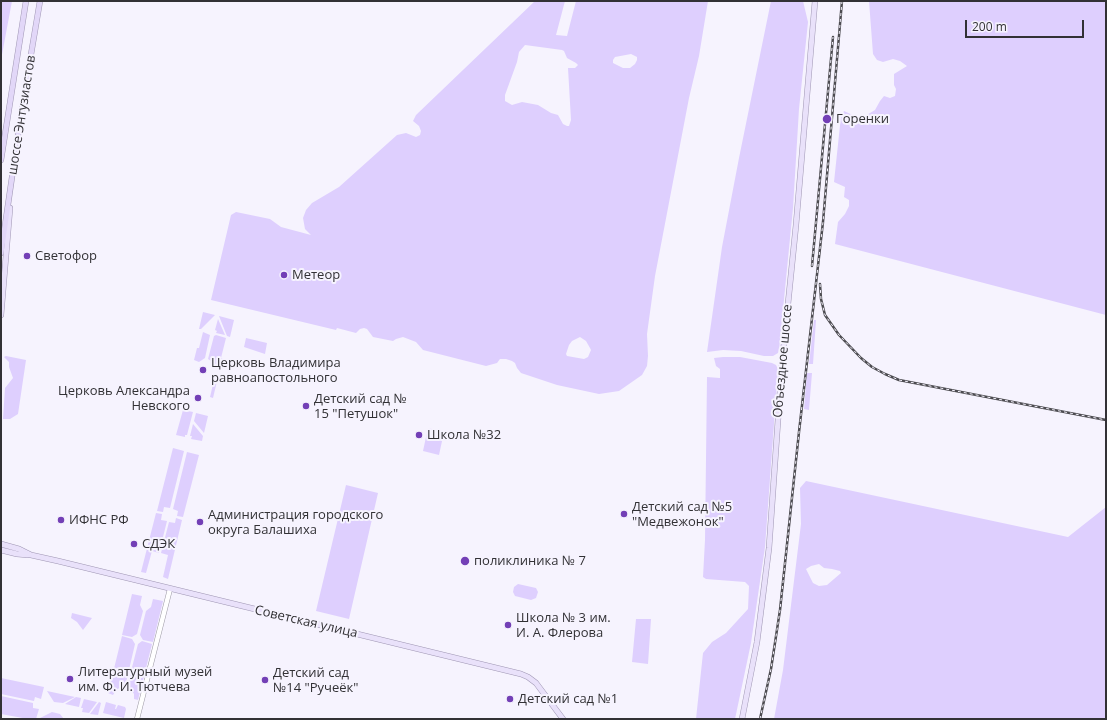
<!DOCTYPE html>
<html>
<head>
<meta charset="utf-8">
<style>
	body { margin:0 }
	#map { position:relative; width:1107px; height:720px; overflow:hidden; background:#f6f3fe; font-family:"Open Sans",sans-serif }
	canvas { display:block }
	.frame { position:absolute; inset:0; border:2px solid #323135; pointer-events:none }
	.scale { position:absolute; left:965px; top:20px; width:119px; height:18px; box-sizing:border-box; border:2px solid #323135; border-top:0; padding-left:5px; font-size:12px; line-height:14px; white-space:nowrap; color:#323135; -webkit-text-stroke:3px #f6f3fe; paint-order:stroke }
</style>
</head>
<body>
<div id="map">
<canvas width="1107" height="720"></canvas>
<div class="frame"></div>
<div class="scale">200 m</div>
</div>
<script>
const ctx = document.querySelector('canvas').getContext('2d');
ctx.lineJoin = 'round';
function fill(path, color) {
  ctx.fillStyle = color;
  ctx.fill(path, 'evenodd');
}
function poly(rows) {
  const path = new Path2D();
  for (const r of rows) {
    path.moveTo(r[0], r[1]);
    for (let i = 2; i < r.length; i += 2) path.lineTo(r[i], r[i + 1]);
  }
  return path;
}
function trace(path, color, width, dash) {
  ctx.strokeStyle = color;
  ctx.lineWidth = width;
  ctx.lineCap = dash ? 'butt' : 'round';
  ctx.setLineDash(dash || []);
  ctx.stroke(path);
}
function drawText(font, color, halo, rows, align = 'center') {
  ctx.font = font + ' "Open Sans",sans-serif';
  ctx.lineWidth = 4;
  ctx.setLineDash([]);
  ctx.textBaseline = 'middle';
  ctx.strokeStyle = halo;
  ctx.fillStyle = color;
  for (const [text, x, y, turn = 0] of rows) {
    ctx.save();
    ctx.translate(x, y);
    ctx.rotate((+turn || 0) * Math.PI / 180);
    ctx.textAlign = isNaN(turn) ? turn : align;
    if (halo) ctx.strokeText(text, 0, 0);
    ctx.fillText(text, 0, 0);
    ctx.restore();
  }
}
fill(poly([
	[1,1,12,1,1,60,2,21,1,23],
	[535,1,565,1,556,35,567,36,576,1,708,1,699,56,689,98,655,276,647,334,648,356,647,366,642,375,619,391,599,394,557,385,521,373,517,368,515,363,512,361,506,359,500,359,497,363,486,366,423,350,416,342,403,337,396,339,393,341,373,337,367,329,364,328,360,329,356,333,337,328,336,330,211,300,231,215,236,212,270,219,281,227,311,235,305,229,303,218,306,210,312,203,339,187,397,135,406,133,416,137,420,135,421,131,419,126,413,121,416,115],
	[525,45,562,50,564,51,567,58,576,63,578,65,575,68,568,68,571,120,569,126,567,126,563,124,558,115,551,113,538,105,522,102,512,105,505,101,505,95,517,62,519,52],
	[631,54,637,57,637,60,635,64,630,68,623,68,613,63,613,60,615,57],
	[580,337,586,341,590,348,591,350,588,357,584,359,567,356,566,354,569,345,572,341],
	[771,1,803,1,808,22,799,109,793,208,779,350,778,353,773,356,764,356,741,351,723,350,707,352,722,247,739,158],
	[869,1,1106,1,1106,315,835,244,838,222,845,214,849,206,849,200,844,197,845,187,834,182,841,116,844,111,855,116,865,116,875,110,880,101,884,96,890,98,895,96,896,89,894,85,894,74,907,66,900,61,893,59,883,62,877,60,873,54],
	[203,312,215,315,201,329,199,329],
	[219,316,234,320,230,337,227,336],
	[218,319,225,335,216,333,217,331,215,330],
	[814,320,816,320,813,364,809,364],
	[203,332,210,335,205,358,199,362,194,360,197,348,199,348],
	[216,335,226,338,221,358,223,359,221,367,212,365,211,361,208,359,214,336],
	[246,338,267,343,265,354,244,347],
	[6,356,26,360,18,414,10,419,3,419,5,388,13,378,9,367,9,362,4,357],
	[723,357,740,357,772,363,776,365,778,369,765,547,751,643,735,719,696,719,703,653,712,642,726,633,748,609,749,586,745,582,706,579,703,577,705,540,707,377,720,378,720,369,716,366,714,358],
	[807,373,812,373,809,410,804,409],
	[215,376,218,377,213,398,210,397],
	[183,410,193,412,187,435,185,435,185,437,176,435],
	[196,413,208,416,204,433,194,421],
	[193,424,203,436,202,441,191,439,192,436,190,436],
	[428,428,444,432,439,455,423,451],
	[173,448,184,451,170,508,164,507,163,512,157,511],
	[187,452,199,455,183,517,177,516,178,511,173,509],
	[806,481,1068,537,1106,507,1106,719,774,719,783,670,801,524,800,488],
	[819,564,824,568,832,569,840,571,841,573,827,585,819,586,813,583,806,569,811,566],
	[346,485,378,493,349,619,316,611],
	[156,513,162,514,161,520,167,521,159,553,152,551,146,573,141,572],
	[176,518,182,520,168,579,163,577,168,555,161,553,169,522,175,523],
	[518,584,536,588,538,592,536,598,531,600,515,596,513,592,514,587],
	[132,594,142,596,140,605,143,611,137,634,132,637,122,635],
	[153,599,163,601,153,642,143,640,140,635,146,611,151,607],
	[72,613,92,618,83,630,77,622,71,618],
	[636,619,651,619,648,664,632,662],
	[122,636,132,639,135,644,125,687,121,687,116,690,113,695,108,693],
	[142,641,152,644,138,700,134,699,134,694,131,689,127,687,138,644],
	[1,678,44,687,41,699,35,697,34,701,1,694],
	[47,691,75,697,63,703,54,702],
	[1,696,33,703,33,708,39,709,36,719,28,719,1,714],
	[76,697,81,698,79,707,65,704],
	[84,699,97,702,89,713,82,712,83,708,81,708],
	[99,702,101,703,98,715,90,714],
	[106,702,116,705,115,709,116,709,118,705,125,707,126,709,124,718,103,713],
	[52,712,60,714,64,719,40,718]
]), '#decffe');
const secondary = poly([
	[137,719,170,589]
]);
const primary = poly([
	[1,315,10,208],
	[1,544,19,549,31,555,58,561,521,674,528,677,536,683,563,719],
	[1,550,17,554,28,555],
	[742,719,757,642,769,548,782,363,796,225,815,1]
]);
const trunk = poly([
	[1,160,26,1],
	[1,253,22,108,40,1]
]);
trace(secondary, '#9e9ba6', 5.5);
trace(primary, '#9f96b3', 6);
trace(trunk, '#9f96b3', 6);
trace(secondary, '#fff', 4.5);
trace(primary, '#e9e1fa', 5);
trace(trunk, '#e2d7f8', 5);
const rail = poly([
	[812,266,833,37],
	[820,284,821,299,825,315,839,335,861,358,872,367,885,374,899,380,1106,420],
	[760,719,771,669,780,610,799,432,823,222,842,1]
]);
trace(rail, '#4c4b50', 2.5);
trace(rail, '#f6f3fe', 1, [3]);
for (const [x, y, r, color] of [
	[827,119,5,"#733fb6"],
	[27,256,4,"#733fb6"],
	[284,275,4,"#733fb6"],
	[203,370,4,"#733fb6"],
	[198,398,4,"#733fb6"],
	[306,406,4,"#733fb6"],
	[419,435,4,"#733fb6"],
	[624,514,4,"#733fb6"],
	[61,520,4,"#733fb6"],
	[200,522,4,"#733fb6"],
	[134,544,4,"#733fb6"],
	[465,561,5,"#733fb6"],
	[508,625,4,"#733fb6"],
	[70,679,4,"#733fb6"],
	[265,680,4,"#733fb6"],
	[510,699,4,"#733fb6"]
]) {
  const dot = new Path2D();
  dot.arc(x, y, r, 0, 2 * Math.PI);
  ctx.fillStyle = color;
  ctx.fill(dot);
  trace(dot, '#f6f3fe', 1.5);
}
drawText('13px', '#323135', '#f6f3fe', [
	["шоссе Энтузиастов",22,115,-81],
	["Объездное шоссе",783,361,-85],
	["Советская улица",306,622,13]
]);
drawText('13px', '#323135', '#f6f3fe', [
	["Горенки",836,119],
	["Светофор",35,256],
	["Метеор",292,275],
	["Церковь Владимира",211,363],
	["равноапостольного",211,378],
	["Церковь Александра",190,391,"right"],
	["Невского",190,406,"right"],
	["Детский сад №",314,399],
	["15 \"Петушок\"",314,414],
	["Школа №32",427,435],
	["Детский сад №5",632,507],
	["\"Медвежонок\"",632,522],
	["Администрация городского",208,515],
	["округа Балашиха",208,530],
	["ИФНС РФ",69,520],
	["СДЭК",142,544],
	["поликлиника № 7",474,561],
	["Школа № 3 им.",516,618],
	["И. А. Флерова",516,633],
	["Литературный музей",78,672],
	["им. Ф. И. Тютчева",78,687],
	["Детский сад",273,673],
	["№14 \"Ручеёк\"",273,688],
	["Детский сад №1",518,699]
], 'left');
</script>
</body>
</html>
